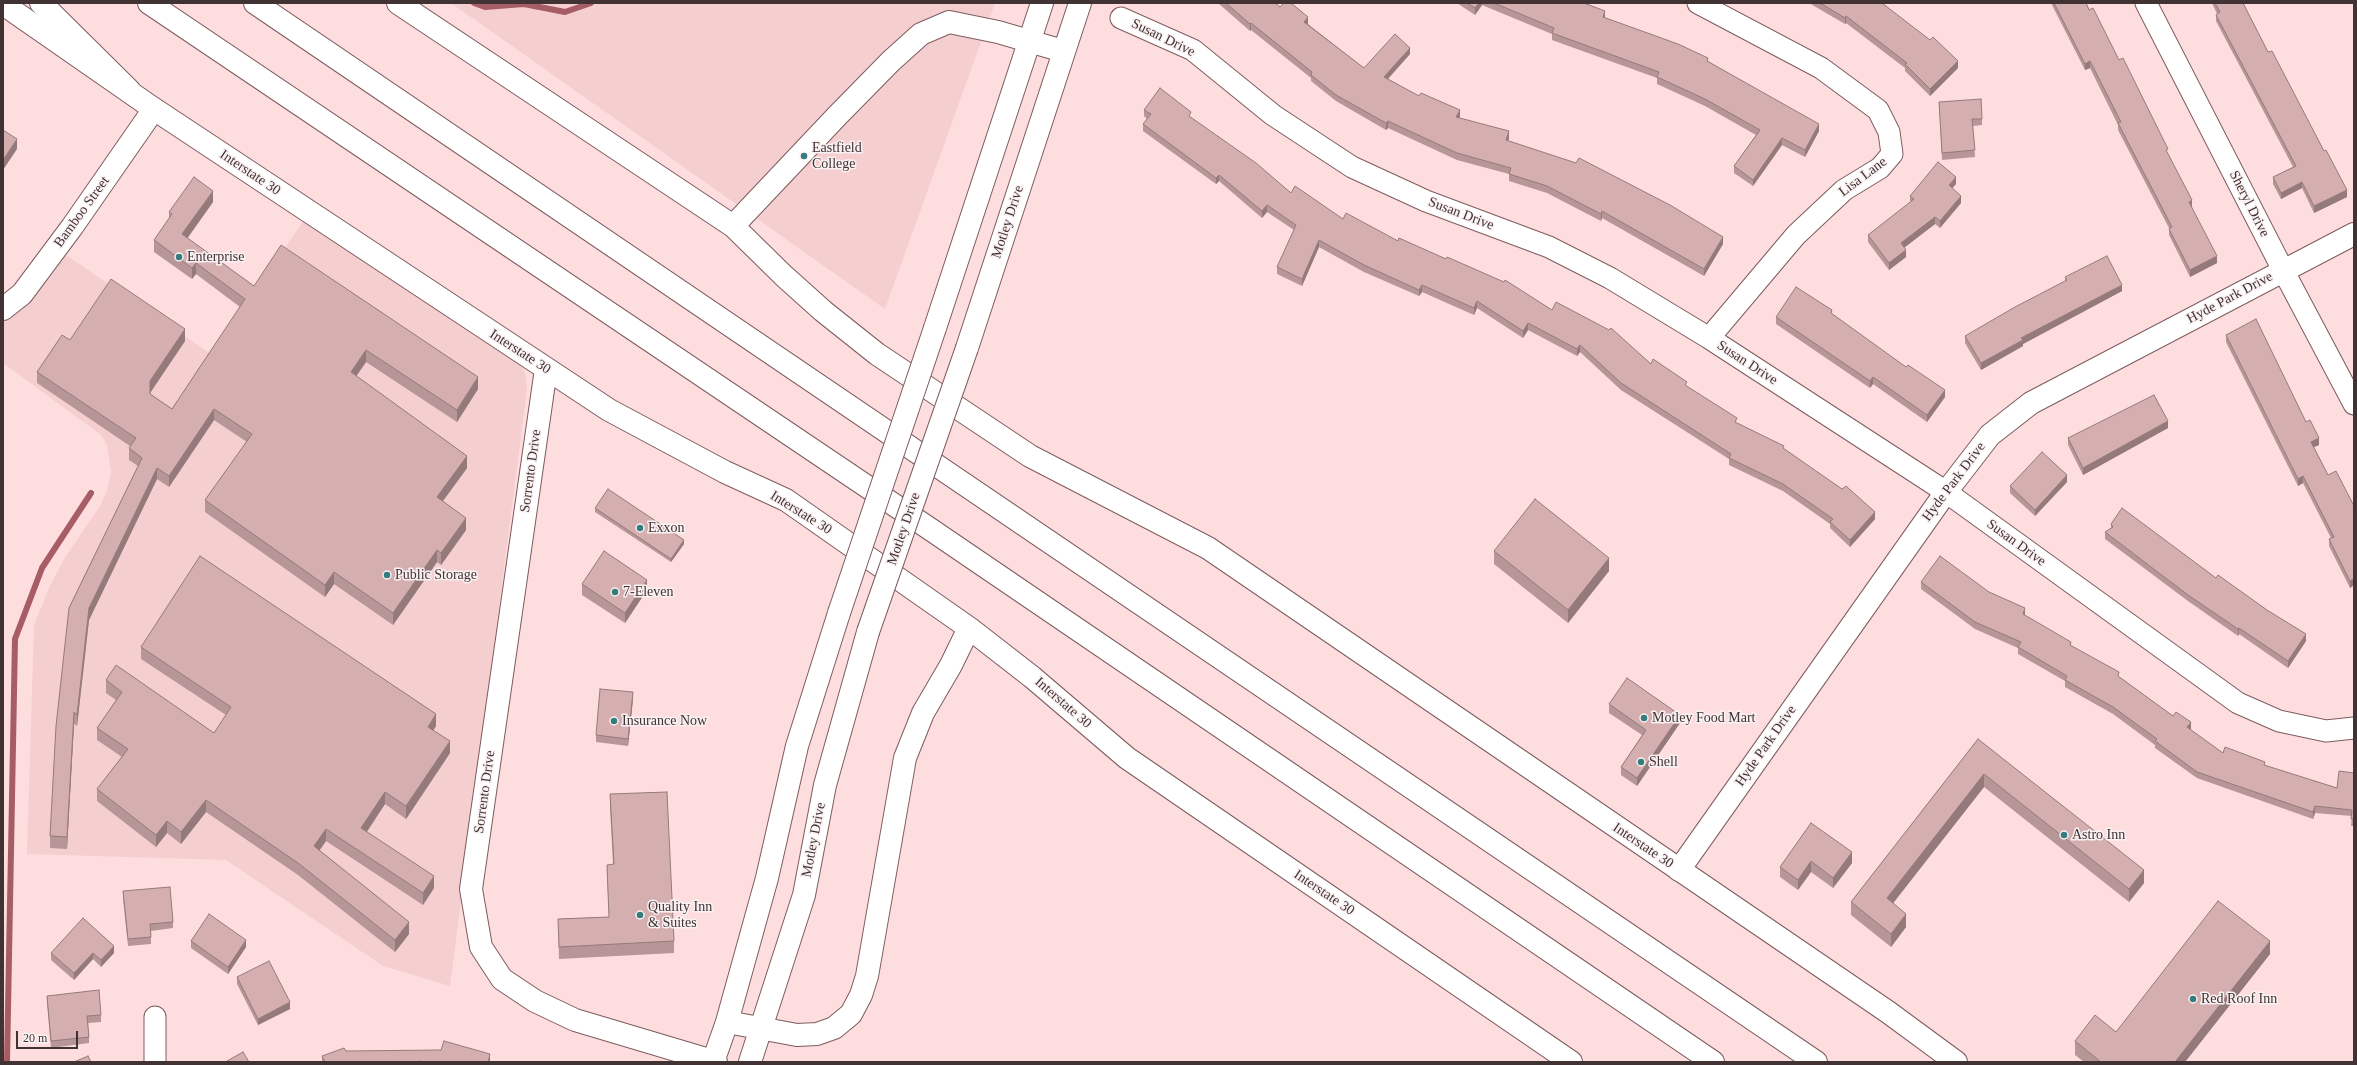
<!DOCTYPE html>
<html>
<head>
<meta charset="utf-8">
<style>
	body { margin:0 }
	#map { position:relative; width:2357px; height:1065px; overflow:hidden; background:#fedddf; font-family:"Times New Roman",serif }
	canvas { display:block }
	.frame { position:absolute; inset:0; border:4px solid #413233; pointer-events:none }
	.scale { position:absolute; left:16px; top:1031px; width:62px; height:18px; box-sizing:border-box; border:2px solid #413233; border-top:0; padding-left:5px; font-size:12px; line-height:14px; white-space:nowrap; color:#413233; -webkit-text-stroke:3px #faf1f2; paint-order:stroke }
</style>
</head>
<body>
<div id="map">
<canvas width="2357" height="1065"></canvas>
<div class="frame"></div>
<div class="scale">20 m</div>
</div>
<script>
const ctx = document.querySelector('canvas').getContext('2d');
ctx.lineJoin = 'round';
function fill(path, color) {
  ctx.fillStyle = color;
  ctx.fill(path, 'evenodd');
}
function poly(rows) {
  const path = new Path2D();
  for (const r of rows) {
    path.moveTo(r[0], r[1]);
    for (let i = 2; i < r.length; i += 2) path.lineTo(r[i], r[i + 1]);
  }
  return path;
}
function trace(path, color, width, dash) {
  ctx.strokeStyle = color;
  ctx.lineWidth = width;
  ctx.lineCap = dash ? 'butt' : 'round';
  ctx.setLineDash(dash || []);
  ctx.stroke(path);
}
function drawText(font, color, halo, rows, align = 'center') {
  ctx.font = font + ' "Times New Roman",serif';
  ctx.lineWidth = 3;
  ctx.setLineDash([]);
  ctx.textBaseline = 'middle';
  ctx.strokeStyle = halo;
  ctx.fillStyle = color;
  for (const [text, x, y, turn = 0] of rows) {
    ctx.save();
    ctx.translate(x, y);
    ctx.rotate((+turn || 0) * Math.PI / 180);
    ctx.textAlign = isNaN(turn) ? turn : align;
    if (halo) ctx.strokeText(text, 0, 0);
    ctx.fillText(text, 0, 0);
    ctx.restore();
  }
}
fill(poly([
	[451,3,995,3,885,309],
	[304,220,520,362,525,373,527,390,450,986,383,966,226,860,27,854,34,625,49,588,64,559,100,506,107,491,111,472,107,445,101,435,3,363,3,322,49,279,66,255,211,354]
]), '#f5ced0');
trace(poly([
	[474,3,485,7,524,4,565,12,591,3],
	[7,1062,15,639,42,568,91,493]
]), '#a75d65', 6);
const minor = poly([
	[1698,3,1821,68,1878,110,1889,132,1892,154,1880,168,1844,190,1796,235,1709,338],
	[2146,3,2283,270,2354,404],
	[1121,18,1193,50,1273,115,1352,167,1426,201,1549,247,1610,278,1709,338,1946,492,2238,703,2279,721,2326,731,2354,728],
	[155,1062,155,1017]
]);
const tertiary = poly([
	[3,309,22,294,72,227,154,109],
	[1679,870,1946,492,1990,435,2031,403,2354,234]
]);
const secondary = poly([
	[398,3,733,226,784,276,823,311,877,354,1030,456,1208,548,1888,1012,1956,1062],
	[3,4,154,109,609,410,725,472,786,500,969,628,1032,677,1127,758,1571,1062],
	[733,226,837,116,891,61,921,34,949,22,998,32,1063,51],
	[935,328,1042,3],
	[967,348,1080,3],
	[546,369,471,889,481,947,502,979,535,1001,575,1020,716,1062],
	[727,1022,797,1035,817,1034,834,1028,851,1014,861,995,867,976,905,758,923,713,951,665,969,628],
	[713,1062,727,1022,767,878,797,746,839,613],
	[750,1062,804,895,825,785,868,632]
]);
const motorway = poly([
	[41,3,129,90],
	[149,3,930,529,1713,1062],
	[255,3,1816,1062]
]);
trace(minor, '#7e5c5e', 23);
trace(tertiary, '#7e5c5e', 24);
trace(secondary, '#7e5c5e', 24);
trace(motorway, '#7e5c5e', 24);
trace(minor, '#fff', 21);
trace(tertiary, '#fff', 22);
trace(secondary, '#fff', 22);
trace(motorway, '#fff', 22);
const secondaryBridge = poly([
	[839,613,935,328],
	[868,632,967,348]
]);
trace(secondaryBridge, '#7e5c5e', 24, []);
trace(secondaryBridge, '#fff', 22);
fill(poly([
	[1218,3,1275,3,1280,7,1308,24,1364,68,1410,54,1388,79,1419,96,1460,117,1459,118,1509,138,1508,141,1723,244,1704,276,1602,218,1601,221,1547,193,1509,181,1509,174,1457,160,1388,128,1386,130,1336,101,1311,81,1311,78,1251,30,1250,31],
	[1457,3,1584,3,1605,18,1708,61,1819,131,1805,157,1782,145,1753,186,1734,173,1734,166,1756,135,1705,106,1657,84,1657,78,1552,40,1552,34,1482,5,1475,15],
	[1809,3,1882,3,1958,68,1930,96,1905,71,1905,68,1846,23,1845,24],
	[2051,3,2086,3,2168,154,2217,263,2190,277,2169,235,2169,228,2118,130,2118,125,2090,68,2085,70],
	[2212,3,2243,3,2268,52,2347,197,2314,213,2302,188,2281,199,2273,184,2273,177,2293,167,2216,21,2216,15,2217,14],
	[1939,102,1982,119,1982,125,1973,126,1975,157,1942,160],
	[1144,110,1191,117,1291,193,1343,219,1398,241,1552,310,1651,364,1687,387,1737,424,1784,449,1875,519,1850,547,1830,528,1830,524,1783,491,1729,465,1729,459,1621,390,1580,352,1577,356,1528,330,1523,338,1477,308,1474,315,1422,292,1419,296,1364,272,1319,247,1302,286,1277,274,1277,267,1294,230,1267,212,1262,218,1219,181,1216,184,1143,131,1143,124,1147,119,1144,116],
	[1956,184,1952,188,1961,203,1940,228,1935,224,1904,248,1906,257,1889,270,1868,242,1868,235,1910,203,1910,196],
	[213,202,187,238,254,286,478,389,457,422,366,362,356,376,467,468,443,501,466,530,441,565,437,562,393,625,334,584,325,597,205,512,205,500,247,442,214,420,169,487,157,479,89,620,77,726,74,724,67,849,50,848,50,836,69,608,138,466,129,460,129,448,130,446,37,383,37,372,70,340,185,341,150,393,150,394,172,409,240,307,196,274,192,279,154,252,154,240,169,218,169,212],
	[2065,277,2122,291,2023,344,2023,346,1981,370,1965,343,1965,336,2065,281],
	[2353,284,2354,284,2354,294,2353,291],
	[1832,314,1945,397,1927,422,1873,384,1870,388,1776,324,1776,317],
	[2226,335,2306,422,2319,445,2314,447,2328,475,2354,506,2354,585,2350,588,2329,546,2329,539,2331,538,2303,483,2298,486,2226,342],
	[2168,428,2083,475,2068,445,2068,438],
	[2067,482,2035,516,2010,493,2010,486],
	[595,508,684,544,671,562,595,512],
	[2111,524,2216,578,2306,641,2288,668,2239,634,2238,636,2188,601,2105,539,2105,532,2111,528],
	[1494,551,1609,571,1568,623,1494,564],
	[1921,582,1989,592,2119,677,2191,729,2190,730,2223,753,2265,766,2337,788,2354,773,2354,826,2351,826,2352,816,2315,813,2313,819,2197,778,2155,748,2155,745,2113,714,2065,687,2065,681,2018,654,2018,648,1975,629,1921,589],
	[582,584,647,590,625,623,582,595],
	[141,647,436,726,433,730,450,753,406,819,385,804,367,832,434,888,423,905,326,841,319,851,409,934,395,952,298,875,206,812,181,844,167,833,156,847,97,801,97,789,122,757,97,740,97,728,116,700,106,693,106,680,214,733,226,715,141,659],
	[633,699,628,746,596,742,596,735],
	[1609,704,1680,723,1637,786,1621,775,1621,767,1642,735,1609,713],
	[1978,739,2144,883,2129,902,1984,787,1893,903,1906,927,1891,947,1851,915,1851,902],
	[610,794,674,941,674,953,559,959,558,919,609,917,607,877,607,865,613,864,610,807],
	[1811,823,1852,863,1833,888,1811,872,1798,890,1780,877,1780,867],
	[123,891,173,922,173,928,151,931,151,944,128,946,123,898],
	[191,941,246,947,228,974,191,948],
	[51,953,114,953,101,967,93,959,74,980,51,960],
	[2270,954,2185,1062,2084,1062,2075,1055,2075,1041,2116,1032],
	[237,977,290,1009,258,1025,237,984],
	[47,996,101,1015,101,1022,88,1023,89,1037,89,1043,51,1048,47,1003],
	[346,1051,490,1061,490,1062,322,1062,322,1056]
]), '#b79697');
fill(poly([
	[1479,3,1482,3,1482,5,1475,15,1475,8],
	[1605,11,1605,17,1603,24,1603,17],
	[1846,16,1846,23,1845,24,1845,18],
	[1308,17,1308,24,1304,29,1304,22],
	[1251,23,1251,30,1250,31,1250,24],
	[1410,48,1410,54,1384,83,1384,77],
	[1958,61,1958,68,1930,96,1930,89],
	[2090,61,2090,68,2085,70,2085,64],
	[1460,110,1460,117,1456,124,1456,117],
	[1388,121,1388,128,1386,130,1386,123],
	[1819,124,1819,131,1805,157,1805,150],
	[1509,131,1509,138,1506,147,1506,140],
	[1782,138,1782,145,1753,186,1753,180],
	[17,139,17,149,3,170,3,160],
	[1219,175,1219,181,1216,184,1216,178],
	[1956,177,1956,184,1949,192,1949,185],
	[2302,182,2302,188,2281,199,2281,193],
	[2347,190,2347,197,2314,213,2314,206],
	[213,191,213,202,182,246,182,234],
	[1961,196,1961,203,1940,228,1940,221],
	[2192,200,2192,207,2189,202],
	[1267,205,1267,212,1262,218,1262,211],
	[1602,211,1602,218,1601,221,1601,214],
	[1935,217,1935,224,1901,250,1901,243],
	[1723,237,1723,244,1704,276,1704,269],
	[1319,240,1319,247,1302,286,1302,279],
	[1906,250,1906,257,1889,270,1889,263],
	[2217,256,2217,263,2190,277,2190,270],
	[196,263,196,274,192,279,192,268],
	[1422,285,1422,292,1419,296,1419,290],
	[2122,285,2122,291,2023,344,2023,346,1981,370,1981,363,2021,338],
	[1477,301,1477,308,1474,315,1474,308],
	[1528,323,1528,330,1523,338,1523,331],
	[185,329,185,341,150,393,150,381],
	[1580,345,1580,352,1577,356,1577,349],
	[366,350,366,362,351,384,351,372],
	[478,377,478,389,457,422,457,410],
	[1873,377,1873,384,1870,388,1870,381],
	[1945,390,1945,397,1927,422,1927,415],
	[214,409,214,420,169,487,169,476],
	[2168,421,2168,428,2083,475,2083,468],
	[2319,438,2319,445,2311,448,2311,442],
	[467,456,467,468,437,509,437,497],
	[157,468,157,479,89,620,77,726,77,715,89,608],
	[2067,475,2067,482,2035,516,2035,510],
	[2303,476,2303,483,2298,486,2298,479],
	[1875,512,1875,519,1850,547,1850,540],
	[466,518,466,530,441,565,441,553],
	[684,540,684,544,671,562,671,559],
	[437,550,437,562,393,625,393,613],
	[1609,558,1609,571,1568,623,1568,610],
	[334,572,334,584,325,597,325,585],
	[2354,579,2354,585,2350,588,2350,581],
	[647,580,647,590,625,623,625,613],
	[2025,608,2025,615,2023,620,2023,614],
	[2239,628,2239,634,2238,636,2238,629],
	[2306,634,2306,641,2288,668,2288,661],
	[633,692,633,699,628,746,628,739],
	[74,712,74,724,67,849,67,837],
	[436,714,436,726,428,739,428,727],
	[1680,715,1680,723,1637,786,1637,778],
	[2191,722,2191,729,2187,734,2187,727],
	[450,741,450,753,406,819,406,806],
	[1984,774,1984,787,1887,911,1887,898],
	[385,792,385,804,361,840,361,828],
	[206,800,206,812,181,844,181,832],
	[2315,806,2315,813,2313,819,2313,812],
	[167,821,167,833,156,847,156,835],
	[326,829,326,841,314,858,314,846],
	[1852,852,1852,863,1833,888,1833,878],
	[1811,861,1811,872,1798,890,1798,880],
	[2144,870,2144,883,2129,902,2129,889],
	[434,876,434,888,423,905,423,893],
	[1906,914,1906,927,1891,947,1891,934],
	[409,922,409,934,395,952,395,940],
	[246,940,246,947,228,974,228,967],
	[2270,941,2270,954,2185,1062,2175,1062],
	[114,946,114,953,101,967,101,960],
	[93,953,93,959,74,980,74,973],
	[290,1002,290,1009,258,1025,258,1019],
	[490,1054,490,1062,488,1062]
]), '#957a7b');
const building = poly([
	[1226,3,1275,3,1280,7,1284,3,1291,3,1308,17,1304,22,1364,68,1395,34,1410,48,1384,77,1419,96,1421,93,1460,110,1456,117,1509,131,1506,140,1576,163,1579,158,1670,205,1723,237,1704,269,1602,211,1601,214,1547,186,1509,174,1511,168,1457,153,1388,121,1386,123,1336,95,1311,75,1312,72,1251,23,1250,24,1226,3],
	[1467,3,1479,3,1475,8,1467,3],
	[1494,3,1584,3,1605,11,1603,17,1678,44,1708,58,1707,61,1819,124,1805,150,1782,138,1753,180,1734,166,1760,130,1705,99,1657,77,1659,72,1552,33,1554,28,1494,3],
	[1820,3,1882,3,1930,40,1933,37,1958,61,1930,89,1905,64,1907,63,1846,16,1845,18,1820,3],
	[2054,3,2086,3,2089,10,2093,8,2119,60,2123,58,2168,149,2166,150,2192,200,2189,202,2217,256,2190,270,2169,229,2172,227,2118,123,2121,122,2090,61,2085,64,2054,3],
	[2215,3,2243,3,2268,52,2272,51,2324,151,2326,150,2347,190,2314,206,2302,182,2281,193,2273,177,2296,166,2216,15,2220,12,2215,3],
	[1160,88,1191,112,1189,116,1256,163,1291,193,1295,186,1343,219,1346,213,1398,241,1399,238,1446,259,1447,257,1504,282,1505,280,1552,310,1556,302,1609,330,1611,328,1651,364,1653,359,1687,382,1685,385,1737,418,1735,422,1784,446,1783,448,1842,489,1846,486,1875,512,1850,540,1830,522,1833,519,1783,484,1729,458,1731,454,1621,383,1580,345,1577,349,1528,323,1523,331,1477,301,1474,308,1422,285,1419,290,1364,265,1319,240,1302,279,1277,267,1296,225,1267,205,1262,211,1219,175,1216,178,1143,124,1151,114,1144,110,1160,88],
	[1981,99,1982,119,1972,119,1975,150,1942,153,1939,102,1981,99],
	[3,130,17,139,3,160,3,130],
	[1938,162,1956,177,1949,185,1961,196,1940,221,1935,217,1901,243,1906,250,1889,263,1868,235,1914,199,1910,196,1938,162],
	[194,177,213,191,182,234,254,286,281,245,478,377,457,410,366,350,351,372,467,456,437,497,466,518,441,553,437,550,393,613,334,572,325,585,205,500,252,434,214,409,169,476,157,468,89,608,77,715,74,712,67,837,50,836,56,726,69,608,142,458,129,448,136,438,37,372,62,335,70,340,111,279,185,329,150,381,150,394,172,409,245,299,196,263,192,268,154,240,172,214,169,212,194,177],
	[2107,256,2122,285,2021,338,2023,340,1981,363,1965,336,2015,307,2067,280,2065,277,2107,256],
	[1796,287,1832,310,1831,313,1906,367,1908,365,1945,390,1927,415,1873,377,1870,381,1776,317,1796,287],
	[2256,319,2306,422,2310,420,2319,438,2311,442,2328,475,2336,471,2354,506,2354,579,2350,581,2329,539,2334,537,2303,476,2298,479,2226,335,2256,319],
	[2154,395,2168,421,2083,468,2068,438,2154,395],
	[2042,452,2067,475,2035,510,2010,486,2042,452],
	[608,489,684,540,671,559,595,508,608,489],
	[1535,499,1609,558,1568,610,1494,551,1535,499],
	[2122,508,2216,578,2218,575,2267,610,2306,634,2288,661,2239,628,2238,629,2188,595,2105,532,2113,527,2111,524,2122,508],
	[604,551,647,580,625,613,582,584,604,551],
	[200,556,436,714,428,727,450,741,406,806,385,792,361,828,434,876,423,893,326,829,314,846,409,922,395,940,298,863,206,800,181,832,167,821,156,835,97,789,128,749,97,728,122,692,106,680,116,665,214,733,231,707,141,647,200,556],
	[1940,556,1989,592,2025,608,2023,614,2071,642,2070,645,2119,672,2118,676,2173,716,2176,712,2191,722,2187,727,2223,753,2225,747,2265,762,2264,765,2337,788,2339,771,2354,773,2354,819,2351,819,2352,810,2315,806,2313,812,2197,772,2155,741,2157,739,2113,707,2065,680,2067,676,2018,647,2021,642,1975,622,1921,582,1940,556],
	[1627,678,1680,715,1637,778,1621,767,1646,730,1609,704,1627,678],
	[600,689,633,692,628,739,596,735,600,689],
	[1978,739,2144,870,2129,889,1984,774,1887,898,1906,914,1891,934,1851,902,1978,739],
	[667,792,674,941,559,947,558,919,609,917,607,865,614,864,610,794,667,792],
	[1811,823,1852,852,1833,878,1811,861,1798,880,1780,867,1811,823],
	[170,887,173,922,150,924,151,937,128,939,123,891,170,887],
	[2218,901,2270,941,2175,1062,2101,1062,2075,1041,2095,1015,2116,1032,2218,901],
	[209,914,246,940,228,967,191,941,209,914],
	[83,918,114,946,101,960,93,953,74,973,51,953,83,918],
	[269,961,290,1002,258,1019,237,977,269,961],
	[99,990,101,1015,87,1016,89,1037,51,1041,47,996,99,990],
	[444,1041,490,1054,488,1062,423,1062,419,1061,419,1062,325,1062,322,1056,344,1048,346,1051,441,1050,444,1041],
	[243,1052,249,1062,228,1062,227,1061,243,1052],
	[88,1056,91,1062,74,1062,88,1056]
]);
fill(building, '#d5aeb0');
trace(building, '#957a7b', 1);
for (const [x, y, r, color] of [
	[804,156,4,"#347d7c"],
	[179,257,4,"#347d7c"],
	[640,528,4,"#347d7c"],
	[387,575,4,"#347d7c"],
	[615,592,4,"#347d7c"],
	[1644,718,4,"#347d7c"],
	[614,721,4,"#347d7c"],
	[1641,762,4,"#347d7c"],
	[2064,835,4,"#347d7c"],
	[640,915,4,"#347d7c"],
	[2193,999,4,"#347d7c"]
]) {
  const dot = new Path2D();
  dot.arc(x, y, r, 0, 2 * Math.PI);
  ctx.fillStyle = color;
  ctx.fill(dot);
  trace(dot, '#faf1f2', 1.5);
}
drawText('14px', '#413233', '#faf1f2', [
	["Susan Drive",1163,38,26],
	["Interstate 30",250,173,34],
	["Lisa Lane",1863,177,-37],
	["Sheryl Drive",2249,204,63],
	["Bamboo Street",82,212,-54],
	["Susan Drive",1461,214,21],
	["Motley Drive",1008,222,-72],
	["Hyde Park Drive",2230,298,-28],
	["Interstate 30",520,352,33],
	["Susan Drive",1747,363,33],
	["Sorrento Drive",531,471,-82],
	["Hyde Park Drive",1954,482,-53],
	["Interstate 30",801,513,32],
	["Motley Drive",904,529,-71],
	["Susan Drive",2016,543,36],
	["Interstate 30",1063,703,41],
	["Hyde Park Drive",1766,746,-55],
	["Sorrento Drive",485,792,-82],
	["Motley Drive",814,840,-79],
	["Interstate 30",1643,846,34],
	["Interstate 30",1324,893,34]
]);
drawText('14px', '#413233', '#faf1f2', [
	["Eastfield",812,148],
	["College",812,164],
	["Enterprise",187,257],
	["Exxon",648,528],
	["Public Storage",395,575],
	["7-Eleven",623,592],
	["Motley Food Mart",1652,718],
	["Insurance Now",622,721],
	["Shell",1649,762],
	["Astro Inn",2072,835],
	["Quality Inn",648,907],
	["& Suites",648,923],
	["Red Roof Inn",2201,999]
], 'left');
</script>
</body>
</html>
